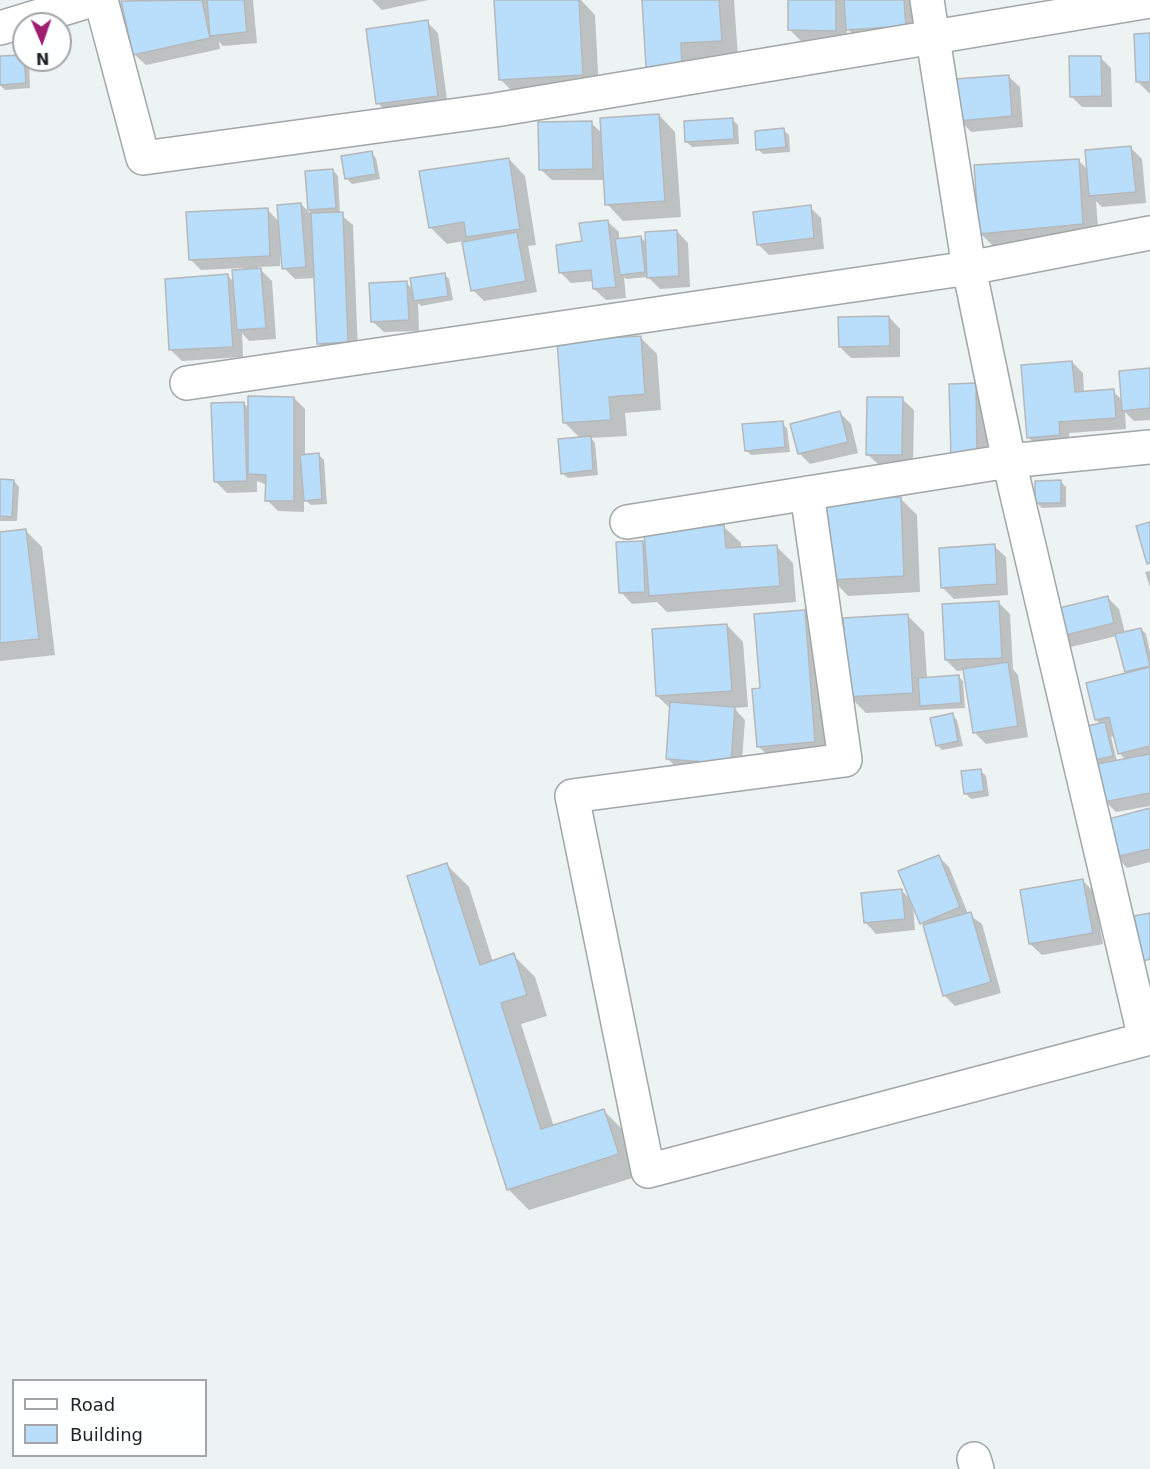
<!DOCTYPE html>
<html>
<head>
<meta charset="utf-8">
<style>
	body { margin:0 }
	#map { position:relative; width:1150px; height:1469px; overflow:hidden; background:#edf2f3; font-family:"DejaVu Sans",sans-serif }
	canvas { display:block }
	.legend { position:absolute; left:12px; top:1379px; width:195px; height:78px; box-sizing:border-box; background:#fcfeff; border:2px solid #a4a5a6; margin:0; padding:8px 10px; list-style:none; font-size:18px; color:#1f2021 }
	.legend li { display:flex; align-items:center; gap:12px; height:30px }
	.legend b { width:30px; border:2px solid #a4a5a6 }
	.north { position:absolute; left:12px; top:12px; width:60px; height:60px; box-sizing:border-box; background:#fcfeff; border:2px solid #a4a5a6; border-radius:50%; rotate:178deg; font-size:16px; font-weight:700; line-height:24px; text-align:center; color:#1f2021 }
	.north::after { content:''; display:block; margin:auto; width:21px; height:27px; background:#9f1e70; clip-path:polygon(50% 0,100% 100%,50% 72%,0 100%) }
</style>
</head>
<body>
<div id="map">
<canvas width="1150" height="1469"></canvas>
<ul class="legend">
<li><b style="height:8px;background:#fff"></b>Road</li>
<li><b style="height:16px;background:#b8defb"></b>Building</li>
</ul>
<div class="north">N</div>
</div>
<script>
const ctx = document.querySelector('canvas').getContext('2d');
ctx.lineJoin = 'round';
function fill(path, color) {
  ctx.fillStyle = color;
  ctx.fill(path, 'evenodd');
}
function poly(rows) {
  const path = new Path2D();
  for (const r of rows) {
    path.moveTo(r[0], r[1]);
    for (let i = 2; i < r.length; i += 2) path.lineTo(r[i], r[i + 1]);
  }
  return path;
}
function trace(path, color, width, dash) {
  ctx.strokeStyle = color;
  ctx.lineWidth = width;
  ctx.lineCap = dash ? 'butt' : 'round';
  ctx.setLineDash(dash || []);
  ctx.stroke(path);
}
fill(poly([
	[132,0,253,0,257,43,223,46,219,42,220,49,146,65,134,54,123,2],
	[372,0,428,0,382,10],
	[530,0,581,0,595,15,599,91,517,96,500,79],
	[643,0,734,0,738,57,697,59,698,81,664,83,647,66],
	[790,0,919,0,922,42,864,46,847,28,846,41,801,41,790,30],
	[427,22,438,33,448,107,389,114,378,103],
	[1150,34,1150,93,1149,93,1138,82],
	[1100,57,1111,68,1112,107,1082,107,1071,96],
	[0,58,29,62,30,88,5,90,0,85],
	[1008,76,1020,87,1023,127,971,132,960,120],
	[659,115,675,132,681,217,623,221,607,204,605,180,552,180,540,169,591,123,602,133],
	[732,119,738,125,739,144,692,147,687,142],
	[783,130,789,135,790,152,763,154,758,149],
	[1131,148,1142,159,1146,203,1102,207,1096,201,1099,241,997,250,980,233,1078,160,1088,170],
	[371,153,376,158,380,179,352,184,347,179],
	[509,159,525,176,536,245,528,246,537,292,484,301,473,290,464,241,447,244,430,227],
	[333,170,338,176,340,214,353,225,358,353,330,354,318,343,316,278,295,279,284,268,282,251,280,251,280,266,258,267,272,281,276,339,249,341,242,333,243,357,182,361,171,350,228,276,234,282,243,271,243,268,201,270,190,259,267,209,280,223,301,204,310,213,307,172],
	[810,207,821,218,824,249,769,255,758,244],
	[607,221,619,232,619,240,641,237,647,244,677,231,688,243,690,287,660,289,648,277,626,279,624,277,626,298,606,300,594,289,594,281,571,283,560,272,583,243],
	[444,274,449,279,453,300,421,306,418,303,419,331,384,332,372,321,406,283,414,290],
	[889,317,900,329,900,357,851,358,840,347],
	[640,337,657,354,661,410,625,413,627,436,591,438,595,443,598,475,568,478,562,473,580,438,564,422],
	[1072,362,1083,373,1084,393,1113,391,1122,400,1150,370,1150,420,1134,421,1125,412,1126,429,1069,433,1070,446,1039,448,1028,437],
	[975,385,986,396,988,468,964,468],
	[294,398,305,409,305,456,319,455,324,460,327,504,311,505,304,499,304,512,278,511,267,500,267,485,257,481,257,492,227,493,216,482,243,403,250,409],
	[902,399,914,410,913,466,879,465,867,454],
	[840,413,851,424,858,453,810,464,799,453],
	[782,423,787,428,790,452,751,455,746,450],
	[0,481,14,481,19,487,17,521,0,521],
	[1061,482,1066,487,1066,507,1042,508,1037,503],
	[900,498,917,515,920,592,848,596,832,579],
	[724,527,741,543,741,549,776,546,793,563,796,602,667,612,657,602,632,604,621,592,642,542,647,547],
	[25,530,42,547,55,655,0,661,0,533],
	[994,546,1006,557,1008,595,954,599,943,588],
	[1150,571,1150,587,1145,572],
	[1108,598,1119,609,1125,633,1141,629,1146,634,1150,652,1150,806,1116,812,1105,801,1089,768,1101,725,1096,720,1129,674,1117,636,1066,648,1055,637],
	[1115,736,1119,753,1126,760,1117,761,1111,737],
	[999,603,1010,614,1013,669,1018,675,1028,737,986,744,975,733,965,670,957,671,946,660],
	[804,611,821,628,831,758,775,762,758,746],
	[908,616,924,632,927,678,958,676,963,681,965,708,866,713,850,697],
	[727,625,743,642,748,707,734,708,745,720,741,774,679,770,667,758,671,709,657,696],
	[952,715,957,720,963,746,942,750,937,745],
	[981,771,986,776,989,796,971,799,966,794],
	[1150,810,1150,862,1127,868,1116,856],
	[938,856,949,867,968,914,982,924,1001,993,955,1006,944,995,925,927,913,905,915,930,876,934,865,922,901,890,912,901],
	[447,865,469,887,493,962,513,955,535,977,547,1016,521,1024,554,1127,604,1111,625,1132,639,1176,529,1210,508,1189],
	[1083,881,1094,892,1103,944,1042,955,1030,944]
]), '#0003');
const building = poly([
	[202,0,210,38,133,55,121,1,202,0],
	[207,0,244,0,247,32,210,36,207,0],
	[494,0,579,0,583,75,499,80,494,0],
	[642,0,719,0,722,41,681,43,682,65,646,67,642,0],
	[788,0,836,0,836,31,788,30,788,0],
	[844,0,904,0,906,26,846,30,844,0],
	[428,20,438,96,376,104,366,29,428,20],
	[1150,33,1150,82,1136,82,1134,34,1150,33],
	[24,55,26,83,0,85,0,56,24,55],
	[1069,56,1101,56,1102,96,1070,97,1069,56],
	[1009,75,1012,116,959,121,955,79,1009,75],
	[659,114,665,201,605,205,600,118,659,114],
	[733,118,734,139,685,142,684,121,733,118],
	[592,121,593,169,539,170,538,122,592,121],
	[784,128,786,147,756,150,755,131,784,128],
	[1131,146,1136,192,1089,196,1085,150,1131,146],
	[372,151,376,174,345,179,341,156,372,151],
	[509,158,520,229,466,237,464,222,429,228,419,171,509,158],
	[1079,159,1083,224,979,234,974,165,1079,159],
	[333,169,336,208,308,210,305,171,333,169],
	[301,203,306,267,282,269,277,205,301,203],
	[811,205,814,238,757,245,753,212,811,205],
	[268,208,270,256,189,260,186,212,268,208],
	[343,212,348,342,317,344,311,213,343,212],
	[608,220,616,287,593,289,591,270,559,273,556,245,582,241,579,223,608,220],
	[677,230,679,276,647,278,645,232,677,230],
	[517,232,526,281,471,291,462,242,517,232],
	[641,236,645,272,620,275,615,239,641,236],
	[261,268,266,328,237,330,232,270,261,268],
	[445,273,448,296,414,301,410,278,445,273],
	[228,274,233,347,169,350,165,279,228,274],
	[407,281,409,320,371,322,369,283,407,281],
	[889,316,890,346,839,347,838,317,889,316],
	[641,336,645,394,609,397,611,420,563,423,557,341,641,336],
	[1072,361,1075,392,1114,389,1116,418,1059,422,1060,435,1027,438,1021,365,1072,361],
	[1150,368,1150,408,1122,411,1119,371,1150,368],
	[976,383,977,457,951,458,949,384,976,383],
	[248,396,294,397,294,501,265,501,266,475,248,474,248,396],
	[867,397,903,397,902,455,866,455,867,397],
	[244,402,247,481,214,482,211,403,244,402],
	[840,411,848,442,798,454,790,424,840,411],
	[783,421,785,447,745,451,742,424,783,421],
	[591,436,593,470,561,474,558,439,591,436],
	[319,453,322,499,304,501,300,455,319,453],
	[0,479,14,480,12,517,0,516,0,479],
	[1061,480,1061,503,1035,503,1035,481,1061,480],
	[901,497,904,576,830,580,826,500,901,497],
	[1150,522,1150,563,1147,564,1136,526,1150,522],
	[724,525,726,548,777,545,780,586,649,596,644,532,724,525],
	[26,529,39,639,0,643,0,532,26,529],
	[643,541,645,592,619,593,616,542,643,541],
	[995,544,997,584,941,588,939,548,995,544],
	[1108,596,1114,623,1054,638,1047,611,1108,596],
	[999,601,1002,658,945,660,942,604,999,601],
	[805,610,815,742,757,747,752,689,760,688,754,614,805,610],
	[908,614,913,693,848,697,843,618,908,614],
	[727,624,732,691,656,696,652,629,727,624],
	[1141,628,1150,666,1125,672,1115,634,1141,628],
	[1008,662,1018,726,973,733,963,669,1008,662],
	[1150,667,1150,746,1118,754,1109,717,1095,720,1086,683,1150,667],
	[959,675,961,703,920,706,918,678,959,675],
	[670,702,735,707,731,764,666,759,670,702],
	[953,713,958,741,936,746,930,718,953,713],
	[1105,722,1113,756,1082,763,1074,729,1105,722],
	[1150,754,1150,793,1104,802,1097,764,1150,754],
	[981,769,984,791,964,794,961,771,981,769],
	[1150,808,1150,849,1115,857,1105,820,1150,808],
	[939,855,960,907,920,924,898,871,939,855],
	[447,863,480,965,514,953,527,995,501,1003,541,1129,604,1109,619,1154,507,1190,407,876,447,863],
	[1083,879,1093,933,1029,944,1020,890,1083,879],
	[902,889,905,919,864,923,861,893,902,889],
	[971,912,991,982,943,996,923,925,971,912],
	[1150,913,1150,959,1144,961,1134,916,1150,913]
]);
fill(building, '#b8defb');
trace(building, '#b5b8bb', 1.5);
const minor = poly([
	[101,0,143,158,495,110,1150,1],
	[927,0,969,268,1009,461,1145,1039],
	[0,28,92,0],
	[187,383,969,268,1150,233],
	[807,493,845,760,572,796,648,1171,1150,1038],
	[627,522,1009,461,1150,447],
	[974,1459,977,1469]
]);
trace(minor, '#a1a6a7', 36);
trace(minor, '#fff', 33);
</script>
</body>
</html>
